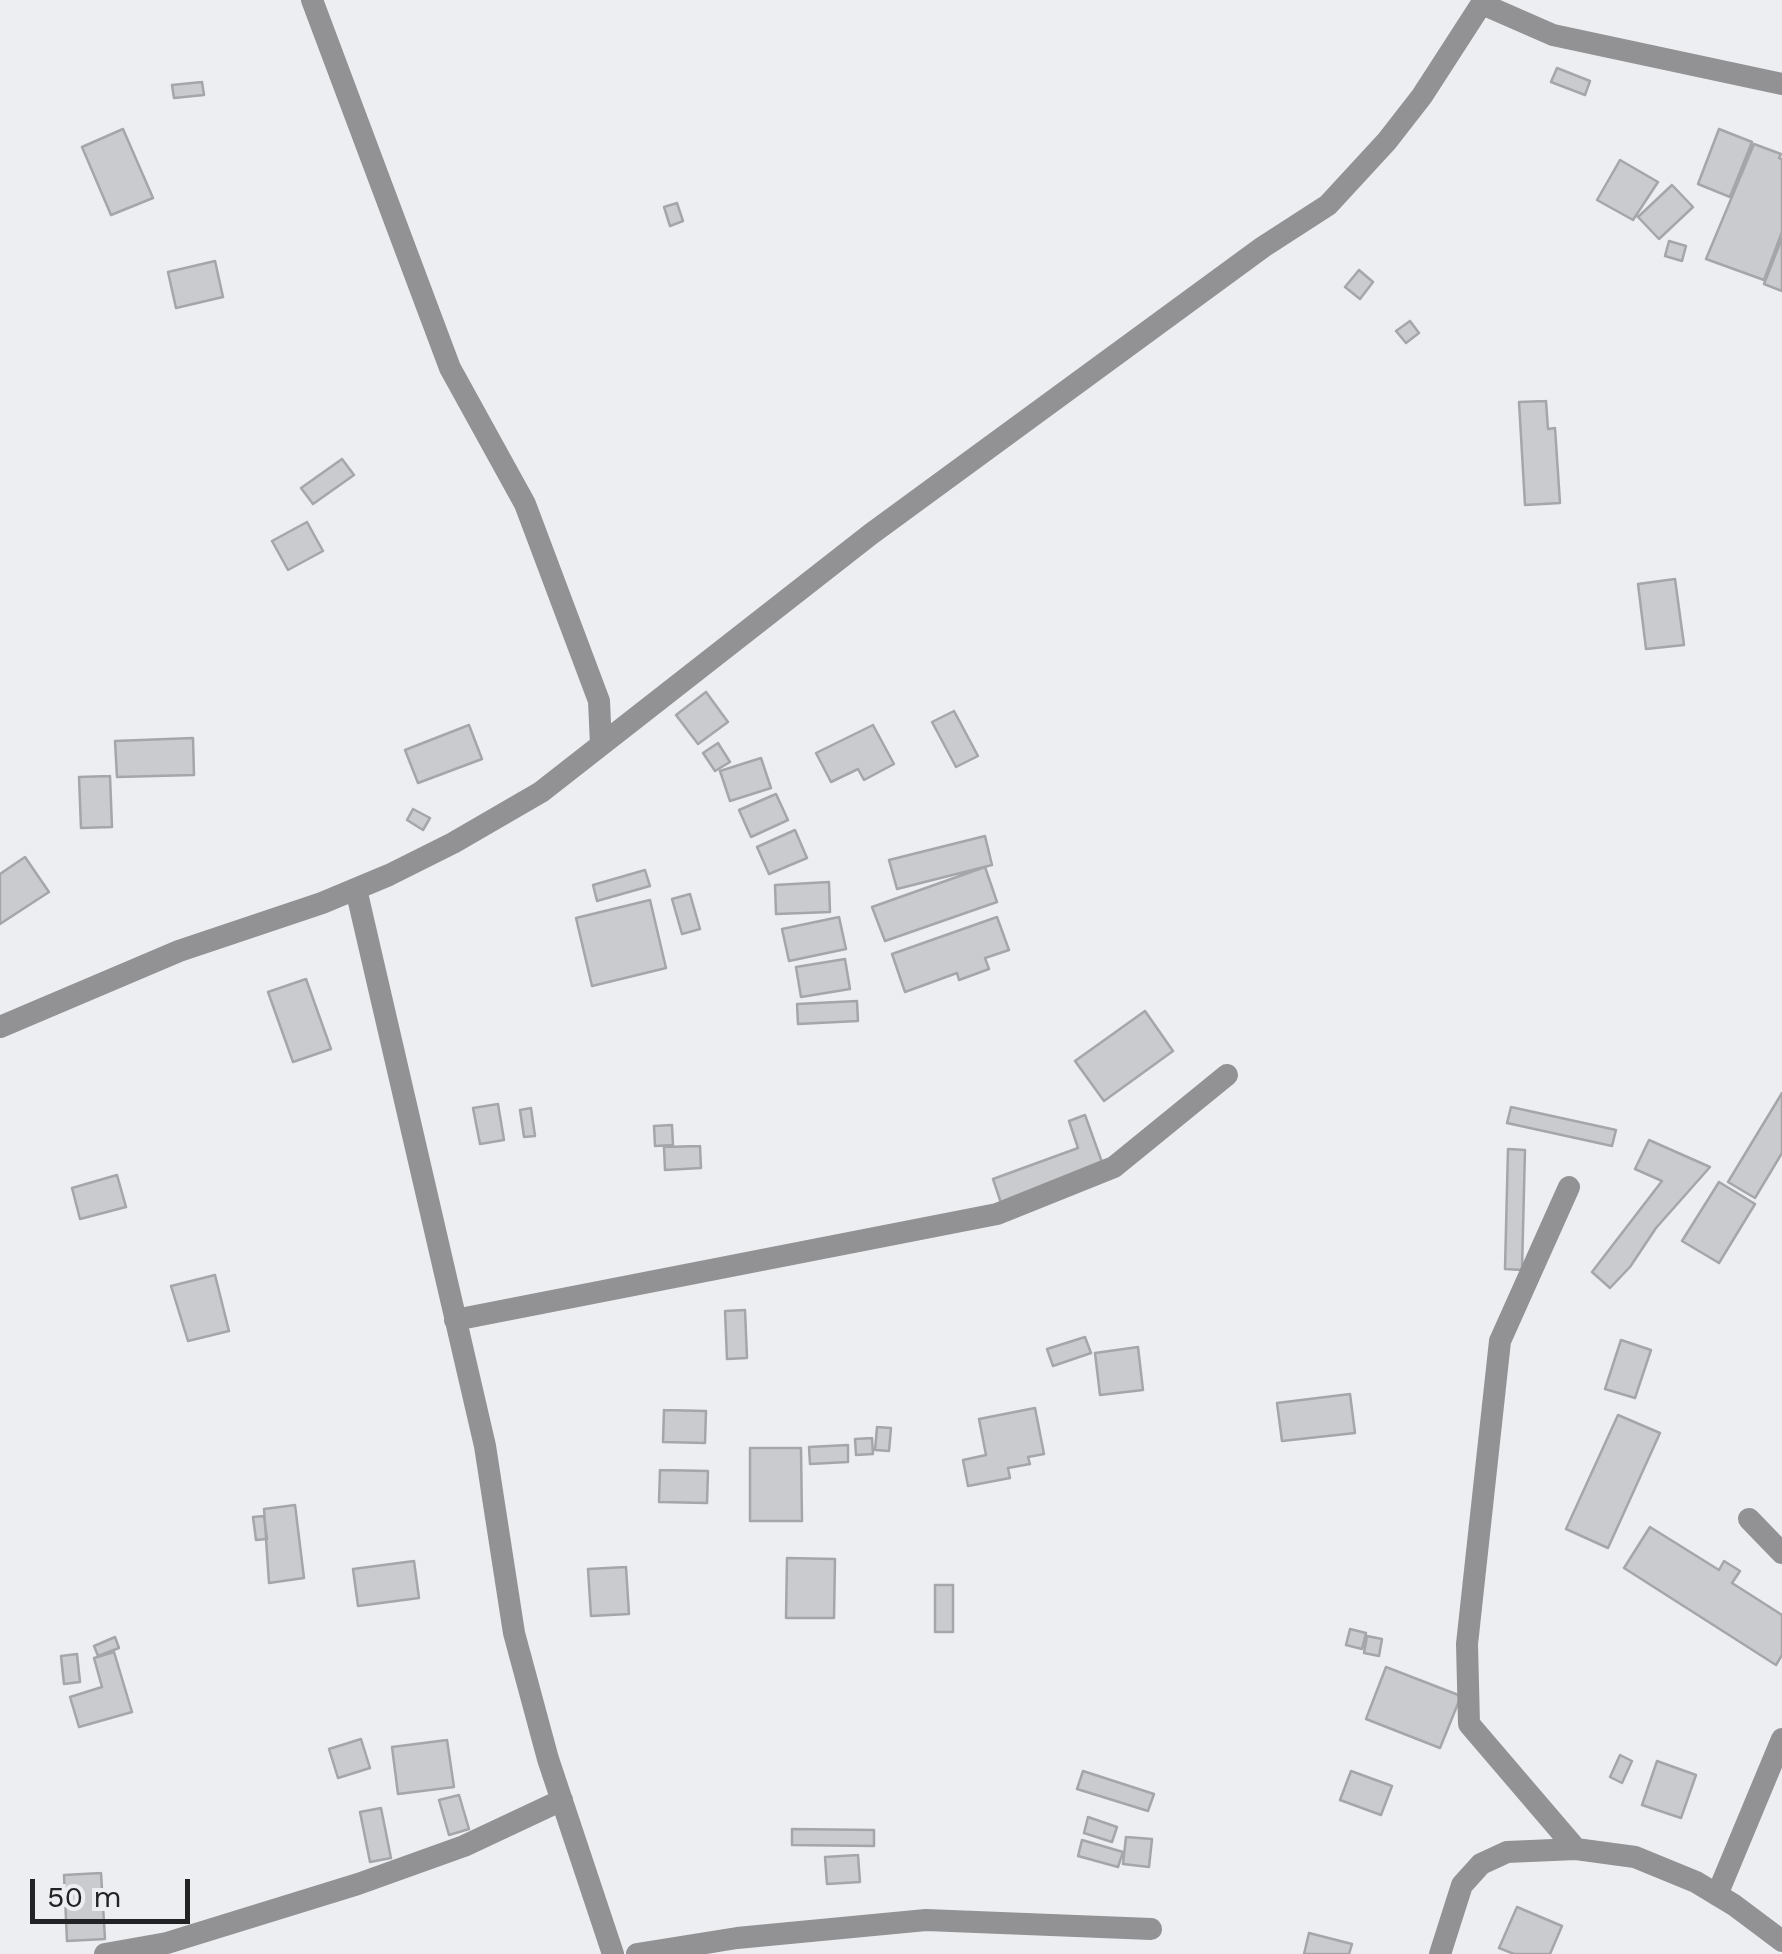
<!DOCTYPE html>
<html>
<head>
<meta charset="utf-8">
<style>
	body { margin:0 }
	#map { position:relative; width:1782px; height:1954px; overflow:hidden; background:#edeef1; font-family:"Work Sans",sans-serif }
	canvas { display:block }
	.scale { position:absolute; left:30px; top:1879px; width:160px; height:45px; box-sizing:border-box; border:5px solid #222324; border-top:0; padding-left:12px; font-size:30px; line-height:35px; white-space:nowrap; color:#222324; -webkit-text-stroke:8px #edeef1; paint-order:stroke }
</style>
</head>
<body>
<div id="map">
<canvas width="1782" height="1954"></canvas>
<div class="scale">50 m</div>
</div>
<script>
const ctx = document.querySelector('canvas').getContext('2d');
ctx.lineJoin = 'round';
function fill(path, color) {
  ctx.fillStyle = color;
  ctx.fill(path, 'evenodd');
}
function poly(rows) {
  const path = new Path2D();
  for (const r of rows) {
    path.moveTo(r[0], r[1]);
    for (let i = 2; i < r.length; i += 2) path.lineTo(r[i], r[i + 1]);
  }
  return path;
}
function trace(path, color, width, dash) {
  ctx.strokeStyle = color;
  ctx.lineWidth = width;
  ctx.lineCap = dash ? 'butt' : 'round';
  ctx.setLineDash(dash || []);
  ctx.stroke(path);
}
const building = poly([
	[1557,68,1590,81,1585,95,1551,82,1557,68],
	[202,82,204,95,174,98,172,85,202,82],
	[123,129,153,198,111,215,82,147,123,129],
	[1719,129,1752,142,1730,197,1698,184,1719,129],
	[1754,144,1781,154,1779,158,1782,159,1782,232,1764,280,1706,259,1754,144],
	[1620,160,1658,182,1633,220,1597,200,1620,160],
	[1672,185,1693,207,1659,239,1638,217,1672,185],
	[677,203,683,221,670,226,664,207,677,203],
	[1782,238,1782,291,1764,284,1782,238],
	[1669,241,1686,246,1682,261,1665,256,1669,241],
	[215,261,223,297,176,308,168,272,215,261],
	[1359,270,1373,282,1360,299,1345,287,1359,270],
	[1410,321,1419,333,1406,343,1396,331,1410,321],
	[1546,401,1548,429,1555,428,1560,503,1525,505,1519,402,1546,401],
	[342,459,354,475,313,504,301,488,342,459],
	[307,522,323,551,288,570,272,541,307,522],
	[1675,579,1684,645,1646,649,1638,584,1675,579],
	[706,692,728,722,698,744,676,715,706,692],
	[954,711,978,756,956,767,932,722,954,711],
	[469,725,482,759,418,783,405,750,469,725],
	[873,725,894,764,864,780,858,769,831,782,816,753,873,725],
	[193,738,194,775,117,777,115,741,193,738],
	[718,743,730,762,715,771,703,753,718,743],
	[761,758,771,788,730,801,720,771,761,758],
	[110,776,112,827,81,828,79,777,110,776],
	[776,794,788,820,751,837,739,810,776,794],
	[413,809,430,818,423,830,407,820,413,809],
	[795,830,807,858,769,874,757,847,795,830],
	[985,836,992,865,897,889,889,860,985,836],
	[25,857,49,892,0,924,0,874,25,857],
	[985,867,997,902,885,941,872,907,985,867],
	[645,870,650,886,597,901,593,885,645,870],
	[829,882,830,912,776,914,775,885,829,882],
	[690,894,700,929,682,934,672,899,690,894],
	[650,900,666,968,592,986,576,918,650,900],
	[839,917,846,949,789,961,782,929,839,917],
	[997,917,1009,950,985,958,989,969,959,980,957,973,905,992,892,954,997,917],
	[845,959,850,989,801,997,796,967,845,959],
	[306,979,331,1049,293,1062,268,992,306,979],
	[857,1001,858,1021,798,1024,797,1004,857,1001],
	[1145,1011,1173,1051,1104,1101,1075,1061,1145,1011],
	[1782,1093,1782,1153,1755,1198,1728,1182,1782,1093],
	[498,1104,504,1140,480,1144,473,1108,498,1104],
	[1511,1107,1616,1130,1612,1146,1507,1123,1511,1107],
	[531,1108,535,1136,524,1137,520,1110,531,1108],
	[1085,1115,1103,1165,1001,1203,993,1179,1078,1148,1069,1121,1085,1115],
	[672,1125,673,1145,655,1146,654,1126,672,1125],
	[1649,1140,1710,1167,1656,1228,1630,1267,1610,1288,1592,1272,1662,1181,1635,1169,1649,1140],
	[700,1146,701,1168,665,1170,664,1147,700,1146],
	[1508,1149,1525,1150,1522,1270,1505,1269,1508,1149],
	[117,1175,126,1207,80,1219,72,1188,117,1175],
	[1719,1182,1755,1204,1719,1263,1682,1241,1719,1182],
	[215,1275,229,1331,188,1341,171,1286,215,1275],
	[745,1310,747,1358,727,1359,725,1311,745,1310],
	[1085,1337,1091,1353,1053,1366,1047,1349,1085,1337],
	[1621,1340,1651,1350,1635,1398,1605,1389,1621,1340],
	[1138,1347,1143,1390,1100,1395,1095,1353,1138,1347],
	[1350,1394,1355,1433,1282,1441,1277,1403,1350,1394],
	[1035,1408,1044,1454,1028,1457,1030,1464,1008,1468,1010,1478,968,1486,963,1460,986,1455,979,1419,1035,1408],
	[664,1410,706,1411,705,1443,663,1442,664,1410],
	[1618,1415,1660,1433,1608,1548,1566,1529,1618,1415],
	[877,1427,891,1428,889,1451,875,1450,877,1427],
	[872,1438,873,1454,856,1455,855,1439,872,1438],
	[848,1445,848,1462,810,1464,809,1447,848,1445],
	[750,1448,801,1448,802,1521,750,1521,750,1448],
	[660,1470,708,1471,707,1503,659,1502,660,1470],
	[295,1505,304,1578,269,1583,264,1509,295,1505],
	[264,1516,267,1539,256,1540,253,1517,264,1516],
	[1650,1527,1719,1570,1724,1561,1740,1571,1732,1583,1782,1615,1782,1655,1776,1665,1624,1568,1650,1527],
	[787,1558,835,1559,834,1618,786,1618,787,1558],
	[414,1561,419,1598,358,1606,353,1569,414,1561],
	[626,1567,629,1614,591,1616,588,1569,626,1567],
	[935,1585,953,1585,953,1632,935,1632,935,1585],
	[1350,1629,1366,1633,1362,1649,1346,1645,1350,1629],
	[1367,1636,1382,1639,1379,1656,1364,1653,1367,1636],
	[115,1637,119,1648,98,1656,94,1646,115,1637],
	[114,1652,132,1712,79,1727,70,1697,102,1687,94,1658,114,1652],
	[77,1654,80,1682,64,1684,61,1656,77,1654],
	[1386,1667,1461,1696,1440,1748,1366,1719,1386,1667],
	[361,1739,370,1768,338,1778,329,1749,361,1739],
	[447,1740,454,1787,398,1794,392,1747,447,1740],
	[1620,1755,1632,1761,1622,1783,1610,1777,1620,1755],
	[1657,1761,1696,1775,1681,1818,1642,1805,1657,1761],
	[1083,1771,1154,1794,1148,1811,1077,1789,1083,1771],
	[1351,1771,1392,1786,1381,1815,1340,1800,1351,1771],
	[459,1795,469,1829,449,1835,439,1800,459,1795],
	[381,1808,391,1858,370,1862,360,1812,381,1808],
	[1088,1817,1117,1827,1112,1842,1084,1833,1088,1817],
	[792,1829,874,1830,874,1846,792,1845,792,1829],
	[1126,1837,1152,1839,1149,1867,1123,1864,1126,1837],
	[1082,1840,1123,1852,1118,1867,1078,1856,1082,1840],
	[858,1855,860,1882,827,1884,825,1857,858,1855],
	[101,1873,105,1939,67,1941,64,1875,101,1873],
	[1517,1907,1562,1926,1550,1954,1514,1954,1499,1948,1517,1907],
	[1309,1933,1352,1944,1349,1954,1304,1954,1309,1933]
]);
fill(building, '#cacbce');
trace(building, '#a5a6a9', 2.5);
trace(poly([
	[312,0,450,368,525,504,599,701,601,745],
	[1482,4,1553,35,1782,84],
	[356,889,485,1446,514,1633,548,1759,613,1954],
	[0,1027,179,951,322,903,389,875,453,843,541,792,871,534,1263,247,1328,205,1387,141,1422,96,1484,0],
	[1569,1187,1500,1341,1467,1644,1469,1724,1576,1849],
	[455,1320,997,1214,1114,1167,1227,1075],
	[1749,1519,1782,1553],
	[1717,1895,1782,1739],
	[105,1954,167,1943,358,1884,464,1846,562,1800],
	[637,1954,737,1938,926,1920,1151,1929],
	[1440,1954,1462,1885,1481,1864,1507,1852,1576,1849,1635,1857,1696,1882,1734,1905,1782,1941]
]), '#929294', 22);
</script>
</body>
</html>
